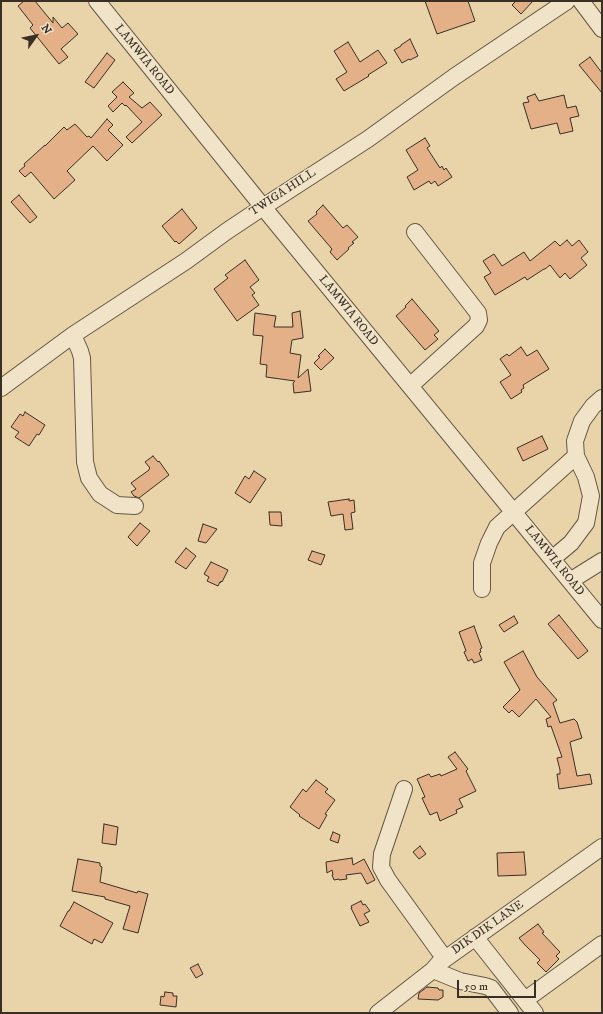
<!DOCTYPE html>
<html>
<head>
<meta charset="utf-8">
<style>
	body { margin:0 }
	#map { position:relative; width:603px; height:1014px; overflow:hidden; background:#e9d4a9; font-family:"IM FELL DW Pica",serif }
	canvas { display:block }
	.frame { position:absolute; inset:0; border:2px solid #392f25; pointer-events:none }
	.north { position:absolute; left:16px; top:16px; width:40px; height:40px; -webkit-text-stroke:3px #f1e3c7; paint-order:stroke; rotate:57deg; font-size:11px; font-weight:700; line-height:16px; text-align:center; color:#392f25 }
	.north::after { content:''; display:block; margin:auto; width:14px; height:18px; background:#392f25; clip-path:polygon(50% 0,100% 100%,50% 72%,0 100%) }
	.scale { position:absolute; left:457px; top:980px; width:79px; height:18px; box-sizing:border-box; border:2px solid #392f25; border-top:0; padding-left:5px; font-size:12px; line-height:14px; white-space:nowrap; color:#392f25; -webkit-text-stroke:3px #f1e3c7; paint-order:stroke }
</style>
</head>
<body>
<div id="map">
<canvas width="603" height="1014"></canvas>
<div class="frame"></div>
<div class="north">N</div>
<div class="scale">50 m</div>
</div>
<script>
const ctx = document.querySelector('canvas').getContext('2d');
ctx.lineJoin = 'round';
function fill(path, color) {
  ctx.fillStyle = color;
  ctx.fill(path, 'evenodd');
}
function poly(rows) {
  const path = new Path2D();
  for (const r of rows) {
    path.moveTo(r[0], r[1]);
    for (let i = 2; i < r.length; i += 2) path.lineTo(r[i], r[i + 1]);
  }
  return path;
}
function trace(path, color, width, dash) {
  ctx.strokeStyle = color;
  ctx.lineWidth = width;
  ctx.lineCap = dash ? 'butt' : 'round';
  ctx.setLineDash(dash || []);
  ctx.stroke(path);
}
function drawText(font, color, halo, rows, align = 'center') {
  ctx.font = font + ' "IM FELL DW Pica",serif';
  ctx.lineWidth = 3;
  ctx.setLineDash([]);
  ctx.textBaseline = 'middle';
  ctx.strokeStyle = halo;
  ctx.fillStyle = color;
  for (const [text, x, y, turn = 0] of rows) {
    ctx.save();
    ctx.translate(x, y);
    ctx.rotate((+turn || 0) * Math.PI / 180);
    ctx.textAlign = isNaN(turn) ? turn : align;
    if (halo) ctx.strokeText(text, 0, 0);
    ctx.fillText(text, 0, 0);
    ctx.restore();
  }
}
const building = poly([
	[24,1,35,1,53,23,53,17,62,28,68,23,78,34,61,49,68,57,59,64,30,28,33,25,18,6,24,1],
	[425,1,468,1,475,21,437,34,425,1],
	[516,1,533,1,521,14,512,5,516,1],
	[410,39,418,56,410,60,409,59,402,63,394,50,401,46,401,45,410,39],
	[348,42,360,62,378,50,387,63,368,75,369,76,344,91,336,79,347,72,334,51,348,42],
	[107,53,115,60,94,88,85,82,107,53],
	[590,57,602,73,602,93,579,65,590,57],
	[123,82,134,93,129,97,142,108,150,102,162,115,132,143,126,137,142,122,126,105,125,106,122,103,113,112,108,106,117,97,112,92,123,82],
	[535,94,539,101,564,95,567,108,576,106,579,116,570,118,573,131,560,134,557,123,531,129,523,103,529,102,527,97,535,94],
	[107,119,113,125,108,130,123,145,107,161,93,146,67,171,75,180,54,199,31,172,25,177,19,171,25,166,24,164,45,145,45,146,64,127,67,130,75,124,87,137,89,136,91,138,107,119],
	[425,138,430,146,427,148,440,168,442,166,444,170,446,168,452,177,438,186,435,181,431,184,429,181,414,190,407,177,418,170,406,150,425,138],
	[19,195,37,217,30,223,11,202,19,195],
	[323,205,343,228,347,225,358,237,352,242,354,243,348,248,349,249,337,260,330,252,332,249,308,221,317,214,316,212,323,205],
	[182,209,197,228,179,244,176,241,175,242,162,226,182,209],
	[567,240,572,246,579,240,588,252,581,258,587,265,570,279,565,273,560,278,550,265,545,269,544,269,527,280,525,277,495,295,484,277,491,273,483,261,494,254,502,266,524,252,530,261,555,241,560,246,567,240],
	[245,260,259,280,250,287,255,293,252,295,259,305,237,321,214,289,228,278,225,275,245,260],
	[412,299,439,331,434,335,438,339,425,350,396,316,406,307,405,306,412,299],
	[300,311,303,336,303,338,292,340,290,353,301,355,298,378,308,369,311,391,294,393,293,383,295,381,266,377,267,365,260,364,263,336,253,335,255,313,276,316,274,327,293,327,292,313,300,311],
	[521,347,527,356,537,350,549,369,523,385,524,388,521,390,522,392,511,399,500,382,511,375,500,359,507,354,509,356,521,347],
	[325,349,334,358,321,370,314,363,320,357,318,356,325,349],
	[25,412,45,425,39,435,37,434,29,446,15,437,19,432,11,427,20,414,23,416,25,412],
	[542,436,548,449,523,461,517,448,542,436],
	[153,456,158,462,159,461,169,475,139,498,134,496,131,492,136,489,131,483,149,470,149,469,150,468,145,462,153,456],
	[254,471,266,479,250,503,235,493,245,476,249,479,254,471],
	[349,499,349,501,354,500,355,512,351,513,353,529,345,530,343,514,331,516,328,502,349,499],
	[269,512,281,512,282,526,270,525,269,512],
	[140,523,150,531,137,546,128,537,140,523],
	[203,524,217,529,206,543,198,541,203,524],
	[186,548,196,556,186,569,175,562,186,548],
	[312,551,325,555,321,565,308,560,312,551],
	[211,562,228,570,222,582,221,581,220,583,220,582,218,586,207,581,209,577,204,574,211,562],
	[559,615,588,651,578,659,548,624,559,615],
	[514,616,518,623,504,632,499,625,514,616],
	[474,626,482,648,480,649,481,652,479,653,482,660,474,663,472,659,468,661,464,652,466,651,459,632,474,626],
	[523,651,537,677,557,700,553,703,560,723,574,719,577,722,582,738,570,742,577,776,590,774,592,784,559,789,557,774,560,774,560,770,557,758,562,757,551,726,548,727,546,719,551,717,536,699,519,717,512,710,509,713,503,707,520,690,504,662,523,651],
	[455,752,468,769,466,771,476,791,459,799,463,807,456,810,457,813,440,821,437,812,430,815,422,798,425,797,417,779,429,774,431,777,440,774,441,776,457,769,448,757,455,752],
	[316,780,328,789,325,792,335,800,325,814,327,815,319,829,299,816,300,815,290,807,303,789,306,792,316,780],
	[104,824,118,827,116,845,102,843,104,824],
	[333,832,340,835,338,843,330,840,333,832],
	[420,846,426,854,419,859,413,852,420,846],
	[524,852,526,875,498,876,497,853,524,852],
	[352,858,353,865,364,859,375,880,367,884,361,873,346,875,347,879,339,880,339,879,334,880,332,875,333,875,332,870,327,873,326,862,352,858],
	[78,859,100,863,100,866,102,867,100,882,137,893,138,891,148,894,138,933,123,929,130,906,105,899,105,897,72,891,78,859],
	[361,901,363,905,365,904,370,911,364,914,369,922,360,926,351,908,352,908,351,906,361,901],
	[74,902,113,923,102,943,94,939,92,944,60,926,68,911,69,911,74,902],
	[538,924,544,932,542,933,560,952,556,956,559,959,546,972,537,963,540,960,525,945,519,938,538,924],
	[198,964,203,974,196,978,190,968,198,964],
	[427,987,438,988,439,990,443,990,443,997,438,1000,418,999,419,993,427,987],
	[165,992,173,993,173,996,177,996,176,1007,160,1005,161,996,164,997,165,992]
]);
fill(building, '#e4b087');
trace(building, '#392f25', 1);
const minor = poly([
	[97,1,263,207,602,620],
	[581,1,602,29],
	[73,335,80,351,82,358,85,462,89,478,100,494,117,505,135,506],
	[410,386,476,326,479,320,478,313,415,232],
	[1,388,73,335,186,261,227,231,263,207,368,139,454,77,567,1],
	[552,559,571,543,586,523,591,496,586,477,576,456,575,441,582,421,593,406,602,398],
	[570,581,602,561],
	[482,589,482,563,489,543,497,527,576,456],
	[404,789,382,854,381,867,388,880,445,959],
	[475,937,535,1013],
	[433,970,460,981,485,986,491,988,510,1013],
	[525,1000,602,944],
	[378,1013,433,970,439,963,445,959,602,847]
]);
trace(minor, '#655846', 18);
trace(minor, '#f1e3c7', 16);
drawText('12px', '#392f25', '#f1e3c7', [
	["LAMWIA ROAD",144,60,51],
	["TWIGA HILL",283,193,-33],
	["LAMWIA ROAD",348,311,51],
	["LAMWIA ROAD",554,561,51],
	["DIK DIK LANE",488,928,-35]
]);
</script>
</body>
</html>
